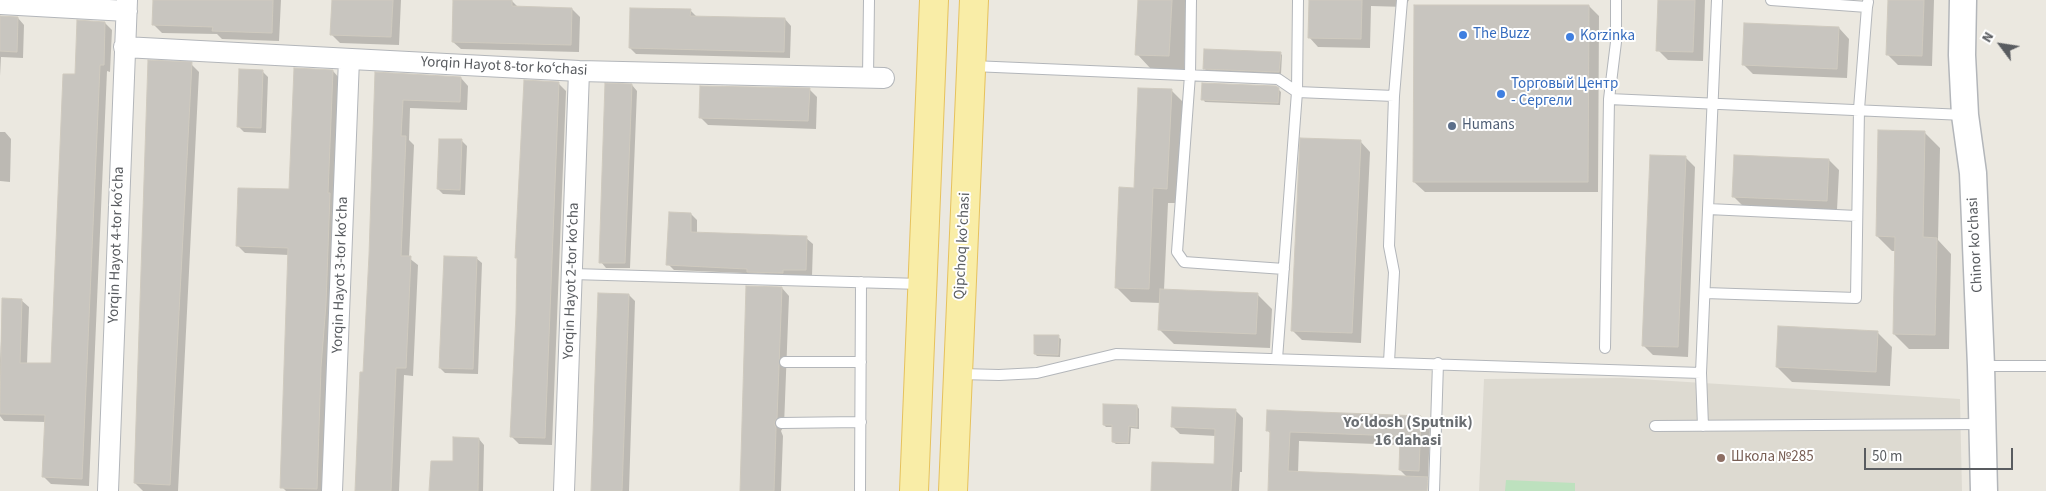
<!DOCTYPE html>
<html>
<head>
<meta charset="utf-8">
<style>
	body { margin:0 }
	#map { position:relative; width:2046px; height:491px; overflow:hidden; background:#ebe8e0; font-family:"Source Sans 3",sans-serif }
	canvas { display:block }
	.north { position:absolute; left:1976px; top:20px; width:50px; height:50px; -webkit-text-stroke:4px #fff; paint-order:stroke; rotate:301deg; font-size:14px; font-weight:700; line-height:20px; text-align:center; color:#595c60 }
	.north::after { content:''; display:block; margin:auto; width:18px; height:22px; background:#595c60; clip-path:polygon(50% 0,100% 100%,50% 72%,0 100%) }
	.scale { position:absolute; left:1864px; top:448px; width:149px; height:22px; box-sizing:border-box; border:2px solid #595c60; border-top:0; padding-left:6px; font-size:15px; line-height:18px; white-space:nowrap; color:#595c60; -webkit-text-stroke:4px #fff; paint-order:stroke }
</style>
</head>
<body>
<div id="map">
<canvas width="2046" height="491"></canvas>
<div class="north">N</div>
<div class="scale">50 m</div>
</div>
<script>
const ctx = document.querySelector('canvas').getContext('2d');
ctx.lineJoin = 'round';
function fill(path, color) {
  ctx.fillStyle = color;
  ctx.fill(path, 'evenodd');
}
function poly(rows) {
  const path = new Path2D();
  for (const r of rows) {
    path.moveTo(r[0], r[1]);
    for (let i = 2; i < r.length; i += 2) path.lineTo(r[i], r[i + 1]);
  }
  return path;
}
function trace(path, color, width, dash) {
  ctx.strokeStyle = color;
  ctx.lineWidth = width;
  ctx.lineCap = dash ? 'butt' : 'round';
  ctx.setLineDash(dash || []);
  ctx.stroke(path);
}
function drawText(font, color, halo, rows, align = 'center') {
  ctx.font = font + ' "Source Sans 3",sans-serif';
  ctx.lineWidth = 4;
  ctx.setLineDash([]);
  ctx.textBaseline = 'middle';
  ctx.strokeStyle = halo;
  ctx.fillStyle = color;
  for (const [text, x, y, turn = 0] of rows) {
    ctx.save();
    ctx.translate(x, y);
    ctx.rotate((+turn || 0) * Math.PI / 180);
    ctx.textAlign = isNaN(turn) ? turn : align;
    if (halo) ctx.strokeText(text, 0, 0);
    ctx.fillText(text, 0, 0);
    ctx.restore();
  }
}
fill(poly([
	[1623,378,1960,399,1962,491,1479,491,1484,379]
]), '#dddad1');
fill(poly([
	[1506,480,1575,483,1575,491,1505,491]
]), '#bde1be');
fill(poly([
	[155,0,281,0,279,41,222,39,217,34,162,33,154,25],
	[333,0,401,0,399,45,340,43,332,35],
	[454,0,512,1,519,8,572,9,580,17,579,52,461,49,453,42],
	[1139,0,1187,0,1184,71,1151,69,1137,54],
	[1310,0,1409,0,1405,7,1371,6,1370,48,1318,47,1309,37],
	[1659,0,1705,0,1703,61,1668,60,1658,50],
	[1889,0,1934,0,1932,66,1898,65,1888,55],
	[1589,6,1599,16,1598,192,1425,192,1414,182],
	[690,10,697,17,785,19,791,26,790,58,636,54,630,48],
	[0,17,18,18,24,25,23,58,1,57,0,76],
	[105,23,112,30,110,72,107,71,89,486,51,484,44,477,46,422,4,421,0,416,0,361,3,299,21,300,29,307,27,364,52,365,76,76],
	[1839,28,1849,39,1847,78,1753,74,1743,64],
	[1280,53,1282,55,1281,74,1207,71,1204,68],
	[191,64,199,72,178,491,143,491,135,483],
	[333,71,340,79,324,491,286,491,282,487,289,255,245,253,237,245,290,190],
	[263,72,268,77,266,133,244,132,238,126],
	[376,74,461,78,468,86,467,110,410,108,409,140,414,145,409,258,418,265,413,376,404,375,399,491,358,491,370,255],
	[558,83,566,91,552,445,519,444,511,436],
	[632,85,637,91,630,268,606,268,601,262],
	[809,89,817,97,816,129,708,125,700,117],
	[1278,89,1281,92,1280,105,1205,102,1203,99],
	[1171,90,1186,105,1182,203,1168,203,1164,290,1257,294,1272,309,1270,348,1174,344,1160,330,1161,303,1131,302,1116,287,1135,189],
	[0,132,5,132,11,139,10,182,0,181],
	[1925,133,1940,148,1938,240,1951,254,1949,349,1909,349,1894,334,1896,251,1892,251,1877,236],
	[462,141,467,146,465,195,443,194,438,189],
	[1360,141,1370,152,1361,343,1302,340,1292,330],
	[1685,157,1695,167,1688,357,1653,355,1643,345],
	[1829,160,1839,170,1837,210,1743,206,1733,196],
	[691,214,697,220,697,234,806,238,813,244,812,276,674,270,668,264],
	[476,258,482,263,478,374,445,373,440,368],
	[782,288,789,296,784,426,781,431,783,436,781,491,741,491],
	[629,295,635,301,629,491,592,491],
	[1877,332,1892,347,1890,386,1792,382,1777,367],
	[1058,337,1061,339,1060,357,1037,356,1035,354],
	[1137,406,1139,409,1139,429,1131,428,1130,444,1116,444,1113,442,1114,427,1106,427,1104,425],
	[1235,410,1243,418,1242,472,1240,472,1239,491,1152,491,1215,465,1216,436,1180,434,1172,426],
	[1421,417,1430,427,1428,480,1414,480,1421,491,1269,491,1271,434,1268,431],
	[1299,441,1401,445,1400,470,1408,478,1298,473],
	[479,439,484,445,483,491,431,491]
]), '#0003');
const building = poly([
	[153,0,273,0,272,33,212,31,213,27,152,25,153,0],
	[332,0,393,0,391,37,330,35,332,0],
	[453,0,512,0,512,6,572,8,571,45,452,42,453,0],
	[1138,0,1172,0,1169,56,1135,55,1138,0],
	[1309,0,1362,0,1361,39,1308,38,1309,0],
	[1658,0,1695,0,1693,52,1656,51,1658,0],
	[1888,0,1924,0,1922,56,1886,55,1888,0],
	[1414,5,1589,5,1588,182,1413,182,1414,5],
	[630,8,691,9,690,16,785,18,784,52,629,48,630,8],
	[0,16,18,17,17,52,0,51,0,16],
	[77,20,105,22,104,65,100,65,82,479,42,477,45,415,0,414,2,298,22,299,20,363,51,363,63,74,75,74,77,20],
	[1744,23,1839,27,1837,69,1742,65,1744,23],
	[1204,49,1281,52,1279,72,1203,69,1204,49],
	[148,60,192,62,170,485,134,483,148,60],
	[294,68,333,70,328,193,330,193,326,304,321,367,317,489,280,488,288,248,236,246,238,188,289,189,294,68],
	[239,69,263,70,261,128,237,127,239,69],
	[375,72,461,77,460,102,403,100,401,136,406,136,401,256,411,256,406,368,396,368,391,491,355,491,360,372,363,372,369,255,375,72],
	[524,80,559,82,545,438,510,437,516,314,517,258,515,258,518,198,524,80],
	[605,83,632,84,625,263,599,263,605,83],
	[1202,83,1276,86,1279,88,1278,103,1201,100,1202,83],
	[700,86,810,88,808,121,699,118,700,86],
	[1138,88,1172,89,1167,189,1153,188,1149,289,1115,288,1119,187,1134,188,1138,88],
	[1878,130,1925,131,1923,237,1937,238,1935,335,1893,334,1895,237,1876,236,1878,130],
	[1300,138,1361,140,1352,333,1291,331,1300,138],
	[439,139,462,139,460,190,437,189,439,139],
	[1650,155,1686,156,1678,347,1642,346,1650,155],
	[1734,155,1829,159,1827,201,1732,197,1734,155],
	[669,212,691,213,691,232,807,236,806,270,783,270,783,273,747,272,747,269,666,265,669,212],
	[444,256,477,257,473,369,439,368,444,256],
	[746,286,782,287,777,418,774,423,776,428,774,491,740,491,746,286],
	[1160,289,1258,293,1256,334,1158,330,1160,289],
	[598,293,629,294,622,491,591,491,598,293],
	[1778,326,1878,331,1876,372,1776,367,1778,326],
	[1034,335,1059,335,1058,355,1034,354,1034,335],
	[1103,404,1137,405,1137,427,1129,426,1128,443,1112,442,1112,425,1103,425,1103,404],
	[1172,407,1236,409,1231,491,1151,491,1152,462,1214,464,1215,429,1171,427,1172,407],
	[1267,410,1421,416,1419,471,1399,470,1400,436,1290,432,1288,471,1428,477,1427,491,1268,491,1270,431,1266,431,1267,410],
	[453,437,479,438,478,491,429,491,431,461,453,461,453,437]
]);
fill(building, '#c8c5bf');
trace(building, '#cfcabf', 1);
const service = poly([
	[1191,0,1190,75,1177,252,1184,262,1284,269],
	[1616,0,1616,42,1609,99,1964,115],
	[1771,0,1867,7,1868,2],
	[972,66,1278,79,1297,92,1394,96],
	[868,77,869,0],
	[1708,209,1857,216],
	[572,274,921,284],
	[1705,293,1856,298,1859,109,1867,7],
	[1605,348,1609,99],
	[1277,359,1297,92,1298,0],
	[785,362,861,362],
	[1389,362,1394,272,1389,246,1394,96,1402,0],
	[1982,366,2046,366],
	[1701,373,1703,426],
	[960,374,999,375,1037,373,1116,354,1701,373,1717,0],
	[781,423,861,422],
	[1655,426,1982,424],
	[860,491,861,282],
	[1434,491,1438,363]
]);
const minor = poly([
	[0,4,127,11],
	[124,47,579,71,884,78],
	[108,491,127,0],
	[332,491,349,59],
	[564,491,579,71]
]);
const tertiary = poly([
	[1963,0,1962,55,1965,115,1973,173,1981,366,1984,491]
]);
const primary = poly([
	[914,491,934,0],
	[953,491,974,0]
]);
trace(service, '#b3b6ba', 12);
trace(minor, '#b3b6ba', 22);
trace(tertiary, '#b3b6ba', 29);
trace(primary, '#e6c25d', 30);
trace(service, '#fff', 10);
trace(minor, '#fff', 20);
trace(tertiary, '#fff', 26);
trace(primary, '#f9eda7', 28);
for (const [x, y, r, color] of [
	[1463,35,5,"#3f7fe0"],
	[1570,37,5,"#3f7fe0"],
	[1501,94,5,"#3f7fe0"],
	[1452,126,5,"#5c6f8a"],
	[1721,458,5,"#8d6e63"]
]) {
  const dot = new Path2D();
  dot.arc(x, y, r, 0, 2 * Math.PI);
  ctx.fillStyle = color;
  ctx.fill(dot);
  trace(dot, '#fff', 2);
}
drawText('15px', '#366cbe', '#fff', [
	["The Buzz",1473,35],
	["Korzinka",1580,37],
	["Торговый Центр",1511,85],
	["- Сергели",1511,102]
], 'left');
drawText('15px', '#595c60', '#fff', [
	["Yorqin Hayot 8-tor koʻchasi",504,67,3],
	["Yorqin Hayot 4-tor koʻcha",117,245,-88],
	["Chinor ko'chasi",1976,245,-93],
	["Qipchoq ko'chasi",963,246,-87],
	["Yorqin Hayot 3-tor koʻcha",341,275,-88],
	["Yorqin Hayot 2-tor koʻcha",572,281,-88]
]);
drawText('15px', '#4e5e75', '#fff', [
	["Humans",1462,126]
], 'left');
drawText('15px', '#785e54', '#fff', [
	["Школа №285",1731,458]
], 'left');
drawText('bold 16px', '#6a6e72', '#fff', [
	["Yo‘ldosh (Sputnik)",1408,423],
	["16 dahasi",1408,441]
]);
</script>
</body>
</html>
